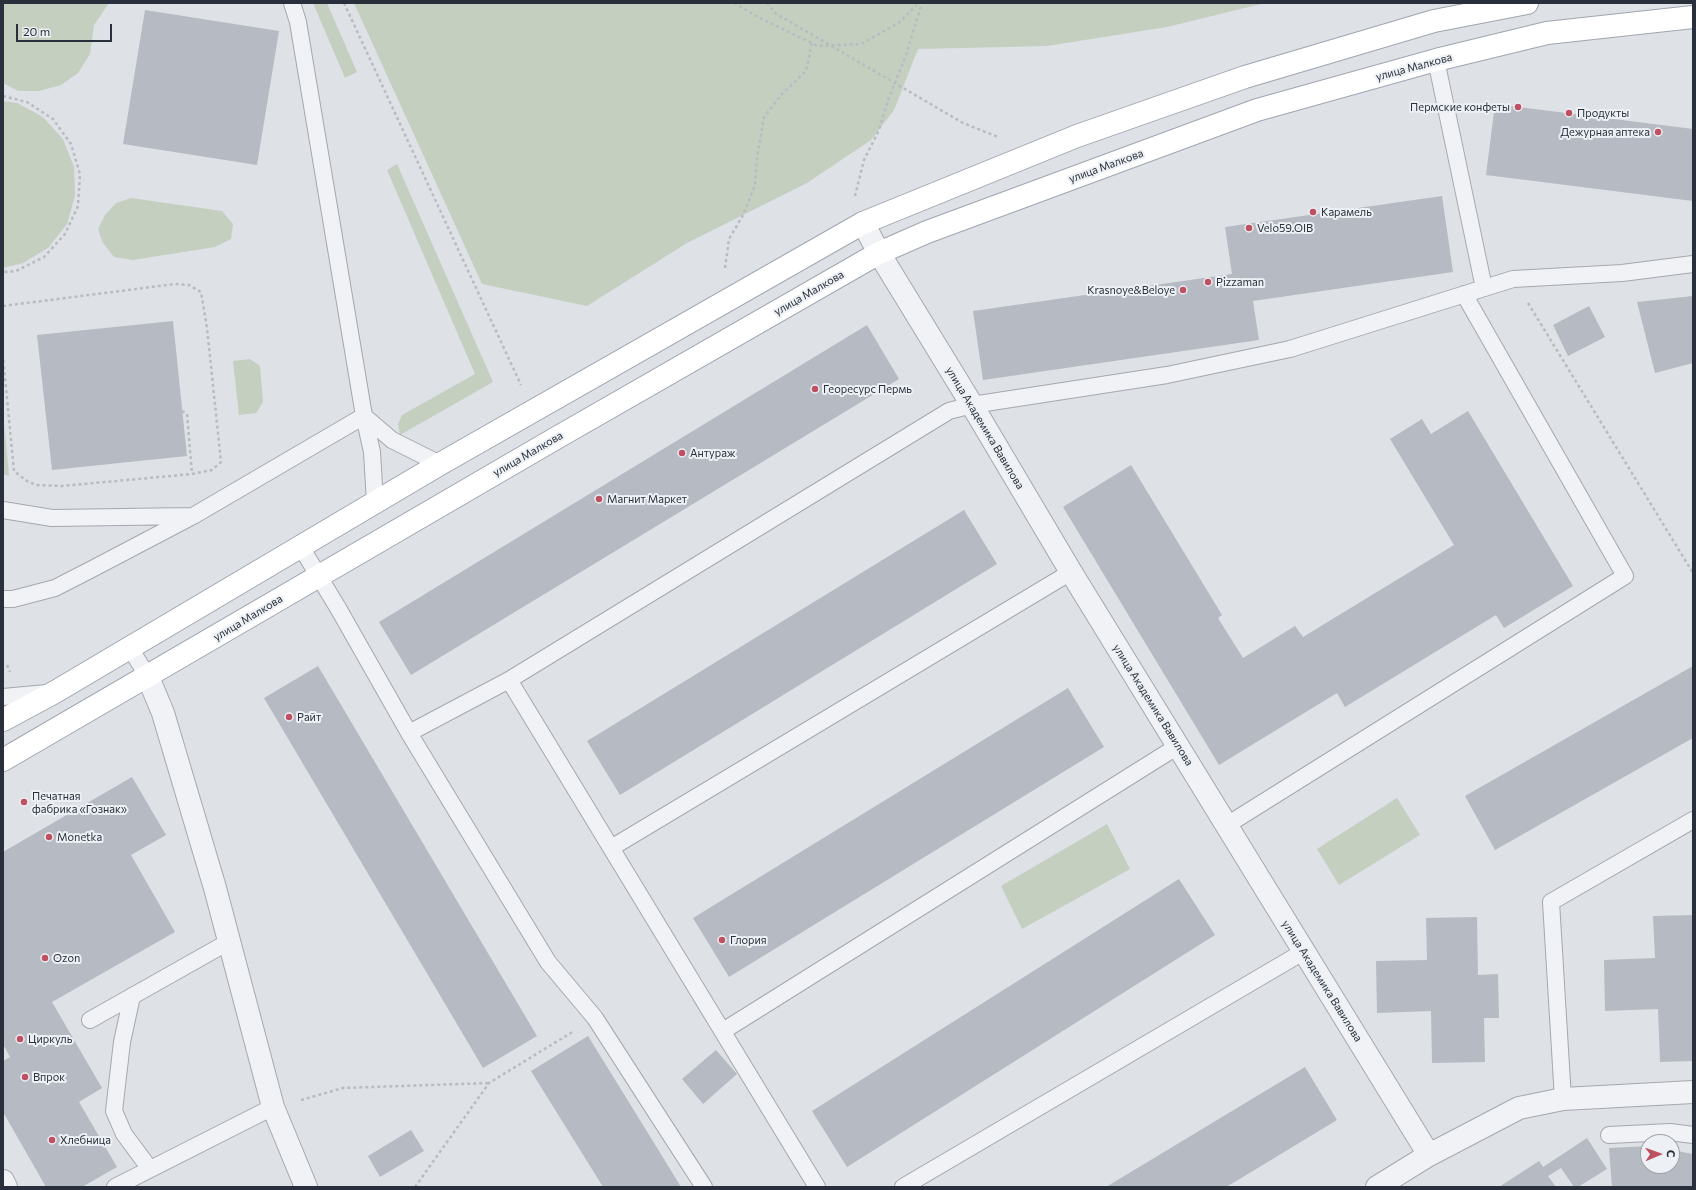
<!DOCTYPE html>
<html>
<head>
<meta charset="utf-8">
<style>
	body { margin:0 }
	#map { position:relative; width:1696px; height:1190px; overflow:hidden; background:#dee1e6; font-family:Commissioner,sans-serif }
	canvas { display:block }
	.frame { position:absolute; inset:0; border:4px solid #29303b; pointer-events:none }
	.north { position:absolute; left:1640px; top:1134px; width:40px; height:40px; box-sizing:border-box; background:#edf0f4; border:1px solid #9fa3aa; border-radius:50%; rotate:88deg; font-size:11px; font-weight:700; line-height:16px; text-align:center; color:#29303b }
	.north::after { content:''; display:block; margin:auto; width:14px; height:18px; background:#bd5162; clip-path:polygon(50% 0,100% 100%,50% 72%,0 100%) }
	.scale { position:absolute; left:16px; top:24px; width:96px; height:18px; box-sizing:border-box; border:2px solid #29303b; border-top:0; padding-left:5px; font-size:12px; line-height:14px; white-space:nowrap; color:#29303b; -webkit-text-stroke:3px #edf0f4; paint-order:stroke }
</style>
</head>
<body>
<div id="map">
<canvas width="1696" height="1190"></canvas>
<div class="frame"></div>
<div class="north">С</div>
<div class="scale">20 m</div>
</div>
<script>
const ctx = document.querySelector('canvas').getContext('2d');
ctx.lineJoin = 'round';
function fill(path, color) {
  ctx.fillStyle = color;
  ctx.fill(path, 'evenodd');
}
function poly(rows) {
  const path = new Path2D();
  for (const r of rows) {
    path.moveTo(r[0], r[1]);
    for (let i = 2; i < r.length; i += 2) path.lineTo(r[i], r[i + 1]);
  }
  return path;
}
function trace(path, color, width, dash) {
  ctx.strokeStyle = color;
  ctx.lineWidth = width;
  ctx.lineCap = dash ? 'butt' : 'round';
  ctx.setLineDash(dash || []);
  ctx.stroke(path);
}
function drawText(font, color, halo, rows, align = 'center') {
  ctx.font = font + ' Commissioner,sans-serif';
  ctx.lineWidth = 4;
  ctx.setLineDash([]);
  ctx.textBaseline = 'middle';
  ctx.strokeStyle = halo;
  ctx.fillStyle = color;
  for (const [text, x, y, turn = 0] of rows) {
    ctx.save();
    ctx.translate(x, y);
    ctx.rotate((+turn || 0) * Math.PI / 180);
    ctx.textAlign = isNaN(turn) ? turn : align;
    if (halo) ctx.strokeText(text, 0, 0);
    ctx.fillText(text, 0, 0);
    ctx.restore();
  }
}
fill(poly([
	[3,3,109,3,94,25,90,54,78,73,61,85,39,91,18,91,3,83],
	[313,3,327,3,357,72,345,78],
	[354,3,1265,3,1167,27,1047,46,918,49,894,110,871,140,807,183,687,243,587,306,482,284],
	[3,101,17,103,43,117,63,139,74,167,75,196,67,224,48,248,23,263,3,268],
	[397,164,493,382,400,435,398,424,402,415,475,374,387,170],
	[131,198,222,211,233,224,231,239,215,247,133,260,114,257,103,243,98,229,105,215,116,203],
	[250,359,260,366,263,402,256,413,239,415,233,361],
	[3,414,6,444,9,476,3,474],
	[1397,798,1420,835,1339,885,1317,849],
	[1107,824,1130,869,1022,929,1001,886]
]), '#c4cfc0');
fill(poly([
	[145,10,279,31,257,165,123,144],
	[1495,104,1693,129,1693,201,1486,175],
	[1442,196,1453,272,1253,301,1259,340,983,380,973,311,1232,274,1225,227],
	[1693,296,1693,363,1655,373,1637,302],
	[1589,306,1605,337,1568,356,1553,325],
	[173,321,187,456,52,470,37,335],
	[867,325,899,379,411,675,379,622],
	[1468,411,1573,586,1504,628,1496,615,1345,707,1337,693,1219,765,1063,507,1131,465,1222,615,1218,618,1243,658,1295,626,1303,637,1454,545,1390,439,1422,419,1431,434],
	[964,510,997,564,620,795,587,741],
	[318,666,537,1036,483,1068,264,698],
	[1693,666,1693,738,1495,850,1465,796],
	[1068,688,1104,747,729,977,693,918],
	[132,777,166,835,131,855,175,932,52,1002,102,1088,79,1102,117,1167,82,1187,46,1187,3,1112,3,1061,10,1057,3,1044,3,852],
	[1179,879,1215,935,847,1167,812,1111],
	[1693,915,1693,1061,1660,1062,1658,1009,1605,1011,1604,960,1655,958,1653,916],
	[1477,917,1478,975,1498,974,1499,1018,1484,1018,1485,1062,1432,1063,1431,1011,1377,1013,1376,961,1427,960,1426,918],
	[588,1036,651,1138,681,1187,603,1187,531,1071],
	[716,1050,737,1074,703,1104,682,1079],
	[1305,1067,1337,1120,1238,1180,1226,1187,1106,1187],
	[411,1130,424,1151,380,1177,368,1156],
	[1587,1138,1607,1169,1578,1187,1574,1187,1561,1168,1548,1176,1556,1187,1499,1187,1539,1161,1543,1167],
	[1648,1146,1648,1166,1672,1166,1672,1150,1693,1154,1693,1187,1612,1187,1609,1148]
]), '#b6bac2');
const lane = poly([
	[1436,60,1484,288],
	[375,503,372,452,364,416,392,440,440,464],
	[3,510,52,518,191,516],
	[301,547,338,608,409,733,548,962,595,1018,704,1187],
	[3,599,13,599,55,588,94,568,193,516,364,416,298,22,292,3],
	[130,648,148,677],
	[509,680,817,1187],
	[3,697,47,693],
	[409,733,509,680,949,411,972,405,1167,375,1290,349,1513,279,1622,273,1693,264],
	[1227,825,1625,576,1464,294],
	[611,848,1071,572],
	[132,996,122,1042,114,1111,124,1134,150,1169],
	[90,1020,230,941],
	[723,1031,1178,746],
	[1563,1099,1551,902,1693,820],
	[1609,1135,1670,1132,1693,1135],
	[115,1187,273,1107],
	[903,1187,1303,952]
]);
const street = poly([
	[863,223,879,253,972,405,1071,572,1429,1155],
	[148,677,163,713,215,888,273,1107,306,1187],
	[3,1181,6,1187],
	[1377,1187,1429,1155,1519,1108,1563,1099,1693,1092]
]);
const primary = poly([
	[3,720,55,692,440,464,863,223,1077,136,1245,77,1434,21,1527,3],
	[3,760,558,437,879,253,927,232,1257,110,1436,60,1547,33,1693,17]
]);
trace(lane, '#a4a8af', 18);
trace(street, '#a4a8af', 24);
trace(primary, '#9fa6b0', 24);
trace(poly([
	[344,3,521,385],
	[734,3,760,18,818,46,861,44,900,22,918,3],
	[767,3,775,13,963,123,998,137],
	[3,96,27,102,53,119,71,144,80,174,78,206,65,234,44,257,16,271,3,272],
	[855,196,864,160,879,130,888,100,905,58,922,3],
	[725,268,729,239,743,215,755,185,757,158,764,117,782,94,806,71,812,43],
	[1528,303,1693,573],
	[3,306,175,284,189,285,201,292,207,328,221,462,212,470,192,474,62,486,36,485,27,481,14,471,3,357],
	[182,411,187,414,192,474],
	[7,665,10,672],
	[301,1100,343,1088,489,1083],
	[415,1187,489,1083,574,1031]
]), '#b8bcc1', 2.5, [3, 3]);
trace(lane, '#f0f2f5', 16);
trace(street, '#f0f2f5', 22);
trace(primary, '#fff', 22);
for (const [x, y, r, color] of [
	[1518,107,4,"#bd5162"],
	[1569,113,4,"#bd5162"],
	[1658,132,4,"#bd5162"],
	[1313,212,4,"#bd5162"],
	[1249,228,4,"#bd5162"],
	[1208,282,4,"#bd5162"],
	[1183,290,4,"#bd5162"],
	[815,389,4,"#bd5162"],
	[682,453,4,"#bd5162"],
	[599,499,4,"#bd5162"],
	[289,717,4,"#bd5162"],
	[24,802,4,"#bd5162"],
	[49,837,4,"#bd5162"],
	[722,940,4,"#bd5162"],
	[45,958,4,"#bd5162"],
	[20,1039,4,"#bd5162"],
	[25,1077,4,"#bd5162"],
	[52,1140,4,"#bd5162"]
]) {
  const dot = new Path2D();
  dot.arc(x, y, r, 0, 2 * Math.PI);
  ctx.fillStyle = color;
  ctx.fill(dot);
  trace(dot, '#edf0f4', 1.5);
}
drawText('11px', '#29303b', '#edf0f4', [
	["улица Малкова",1414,67,-15],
	["улица Малкова",1106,166,-20],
	["улица Малкова",809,293,-30],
	["улица Академика Вавилова",985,428,59],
	["улица Малкова",528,454,-30],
	["улица Малкова",248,618,-31],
	["улица Академика Вавилова",1153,705,58],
	["улица Академика Вавилова",1322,981,58]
]);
drawText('11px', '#29303b', '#edf0f4', [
	["Пермские конфеты",1510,107,"right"],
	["Продукты",1577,113],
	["Дежурная аптека",1650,132,"right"],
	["Карамель",1321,212],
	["Velo59.OIB",1257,228],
	["Pizzaman",1216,282],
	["Krasnoye&Beloye",1175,290,"right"],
	["Георесурс Пермь",823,389],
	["Антураж",690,453],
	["Магнит Маркет",607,499],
	["Райт",297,717],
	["Печатная",32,796],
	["фабрика «Гознак»",32,809],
	["Monetka",57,837],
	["Глория",730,940],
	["Ozon",53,958],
	["Циркуль",28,1039],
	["Впрок",33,1077],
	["Хлeбница",60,1140]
], 'left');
</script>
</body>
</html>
